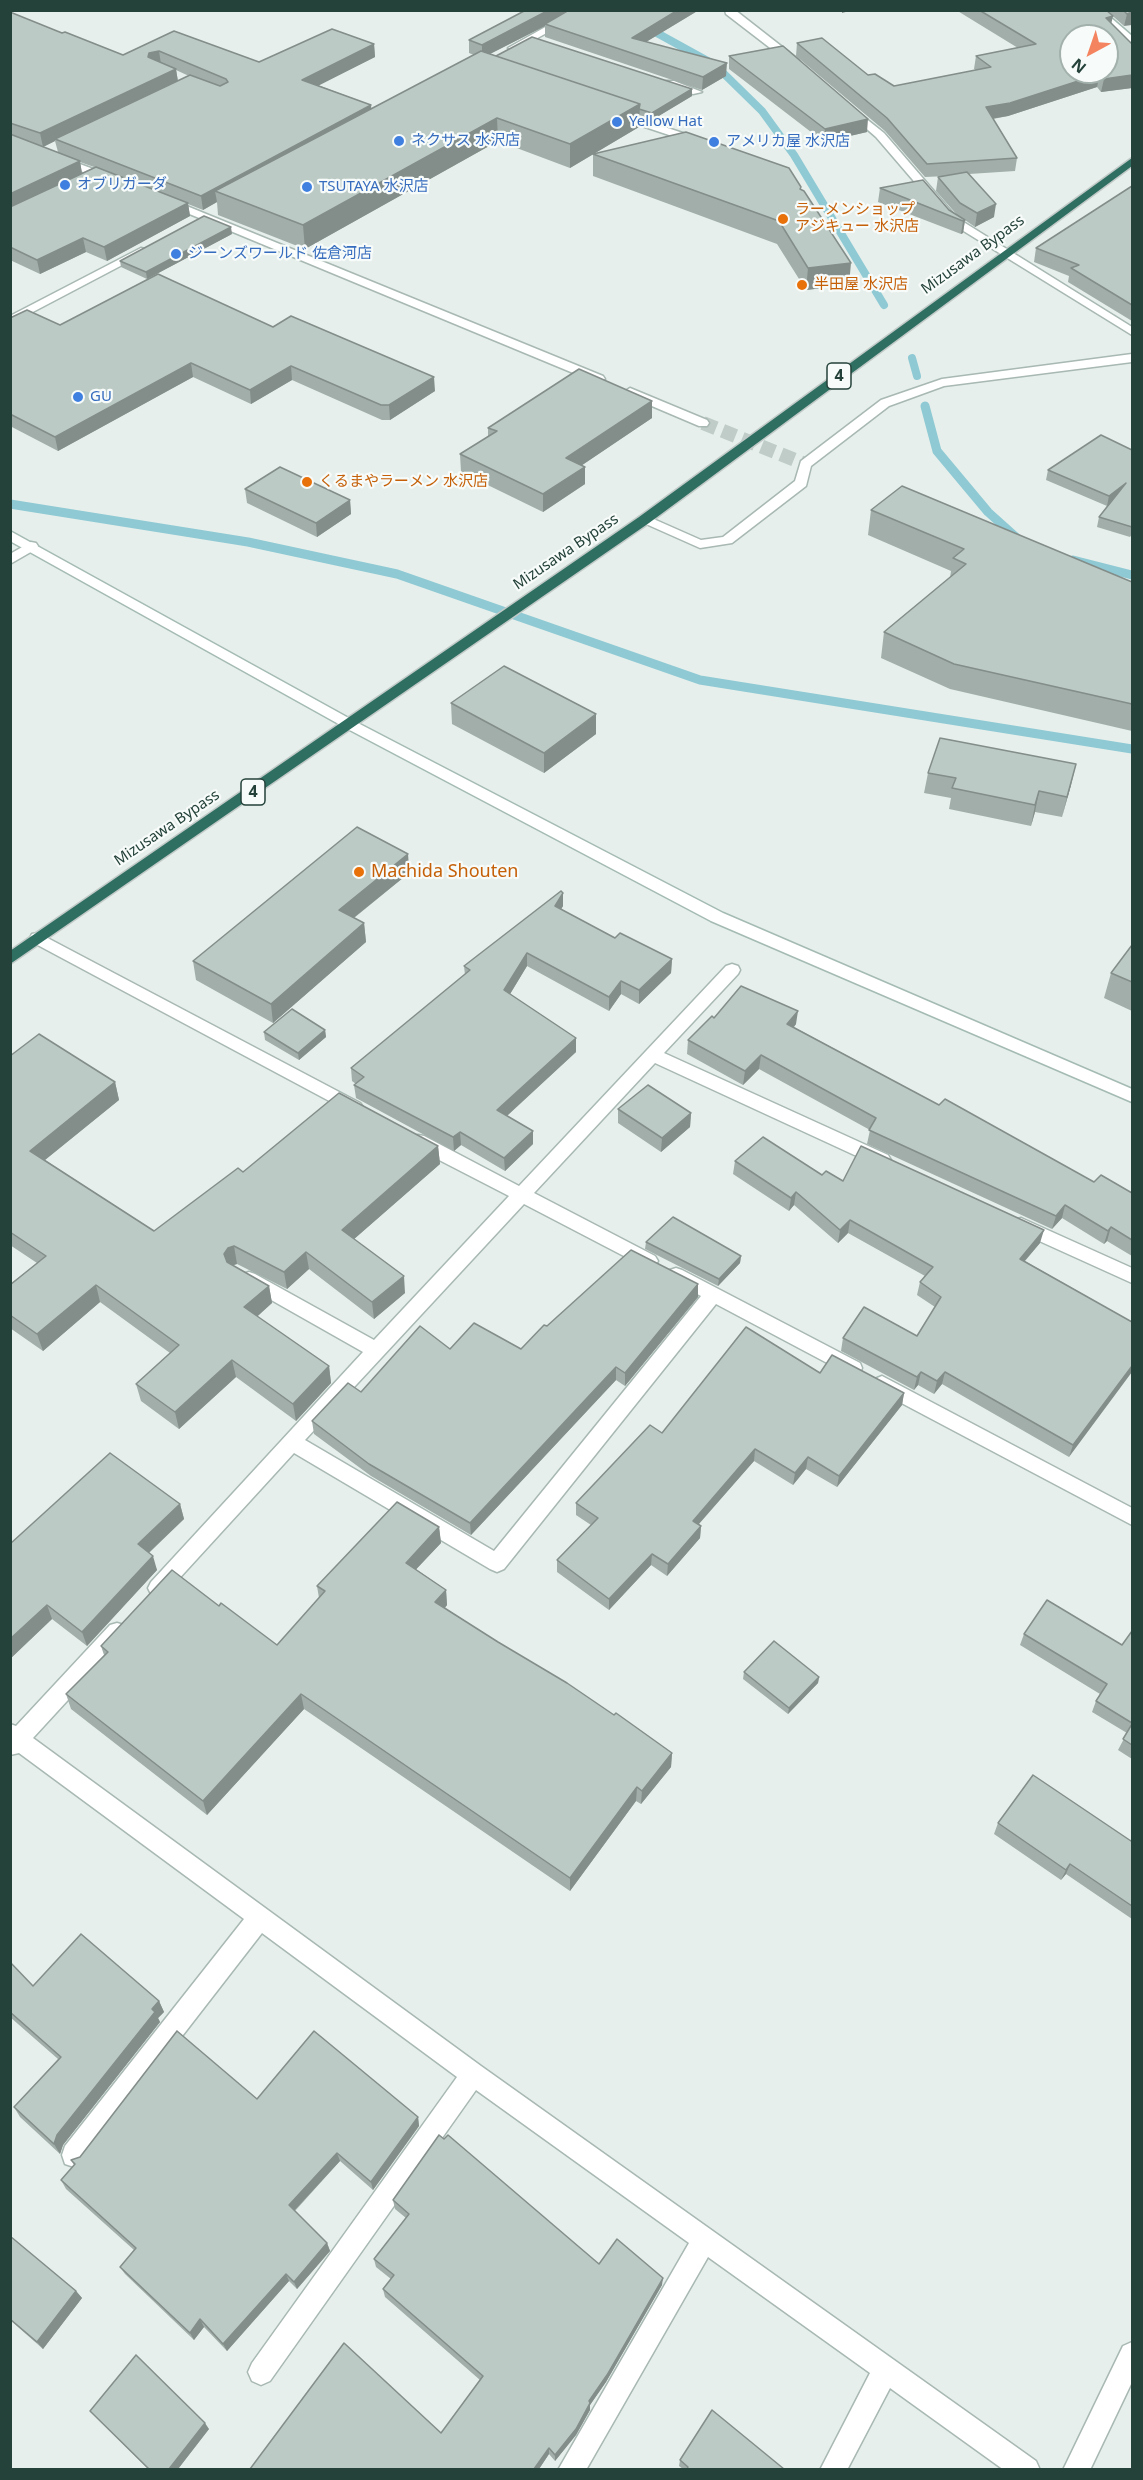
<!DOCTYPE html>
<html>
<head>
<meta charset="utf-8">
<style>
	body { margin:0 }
	#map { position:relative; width:1143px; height:2480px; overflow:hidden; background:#e6efeb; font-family:"Noto Sans",sans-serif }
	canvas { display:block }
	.frame { position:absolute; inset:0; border:12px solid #24423a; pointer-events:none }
	.north { position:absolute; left:1059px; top:24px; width:60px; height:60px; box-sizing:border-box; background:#f7fbf9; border:2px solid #a3b1ad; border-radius:50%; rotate:220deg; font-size:16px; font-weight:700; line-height:24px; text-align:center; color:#24423a }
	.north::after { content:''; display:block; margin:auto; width:21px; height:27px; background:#f4845f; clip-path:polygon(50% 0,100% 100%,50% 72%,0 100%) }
</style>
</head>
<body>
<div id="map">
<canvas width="1143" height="2480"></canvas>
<div class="frame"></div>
<div class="north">N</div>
</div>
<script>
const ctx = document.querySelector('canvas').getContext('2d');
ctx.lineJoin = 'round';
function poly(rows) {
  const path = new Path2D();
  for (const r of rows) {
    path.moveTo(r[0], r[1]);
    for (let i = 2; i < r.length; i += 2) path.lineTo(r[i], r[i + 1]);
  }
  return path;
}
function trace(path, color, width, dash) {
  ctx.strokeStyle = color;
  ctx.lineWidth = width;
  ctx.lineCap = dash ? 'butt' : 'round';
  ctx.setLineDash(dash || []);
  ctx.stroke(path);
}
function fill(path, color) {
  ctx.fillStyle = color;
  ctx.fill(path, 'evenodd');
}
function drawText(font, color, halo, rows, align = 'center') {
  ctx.font = font + ' "Noto Sans","Noto Sans JP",sans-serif';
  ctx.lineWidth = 4.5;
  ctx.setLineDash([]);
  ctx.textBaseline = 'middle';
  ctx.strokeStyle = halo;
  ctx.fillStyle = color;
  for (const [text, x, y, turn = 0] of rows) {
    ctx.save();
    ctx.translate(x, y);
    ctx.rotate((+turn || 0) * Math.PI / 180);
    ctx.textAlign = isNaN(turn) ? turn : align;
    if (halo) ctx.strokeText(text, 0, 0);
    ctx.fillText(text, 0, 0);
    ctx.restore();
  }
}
trace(poly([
	[646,27,715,65,762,111,794,155,884,305],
	[912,358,917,376]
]), '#8ec9d4', 8);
trace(poly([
	[925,406,937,451,988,512,1017,538],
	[10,504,248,542,397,574,700,680,1132,749],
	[1073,560,1132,575]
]), '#8ec9d4', 9);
trace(poly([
	[703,423,805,464]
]), '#bfccc8', 14, [14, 7]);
const street = poly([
	[725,10,735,10,799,60,799,64,791,64,726,14,725,10],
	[565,16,570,19,568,21,516,50,508,48,565,16],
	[666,81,674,81,702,92,693,94,666,85,666,81],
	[850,106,884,133,957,218,1132,327,1132,335,949,222,876,137,846,111,846,107,850,106],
	[616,111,704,140,705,142,696,144,612,116,612,112,616,111],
	[58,156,115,177,116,179,111,182,107,181,54,161,54,157,58,156],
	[167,198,603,376,605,379,599,383,595,382,163,203,163,199,167,198],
	[141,248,145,249,145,253,10,324,10,316,141,248],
	[1132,354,1132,362,944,386,889,406,811,466,806,486,732,543,700,548,637,520,639,517,649,517,701,540,723,537,795,481,801,461,881,400,942,379,1132,354],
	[630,388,707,420,709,423,707,426,699,426,626,395,624,392,630,388],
	[31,542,36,543,38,546,36,549,10,564,10,554,31,542],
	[38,933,360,1103,363,1107,360,1111,354,1113,348,1111,32,942,30,938,32,934,38,933],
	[732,964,738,966,740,970,738,974,664,1053,888,1155,891,1160,888,1165,882,1167,876,1165,655,1063,534,1193,655,1256,658,1261,655,1266,649,1268,643,1266,524,1204,305,1440,494,1551,701,1296,670,1280,667,1275,670,1270,676,1268,682,1270,860,1363,862,1368,860,1373,853,1376,846,1373,716,1304,504,1569,497,1572,490,1569,294,1453,165,1594,158,1597,151,1594,148,1588,151,1582,363,1352,243,1284,240,1279,243,1274,249,1272,255,1274,374,1340,509,1196,412,1146,409,1141,412,1136,418,1135,424,1136,519,1186,726,966,732,964],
	[1021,1218,1132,1268,1132,1283,1015,1230,1012,1225,1015,1220,1021,1218],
	[882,1376,1132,1508,1132,1525,875,1389,873,1384,875,1379,882,1376],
	[117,1623,124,1625,127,1632,124,1639,33,1738,481,2066,1036,2461,1040,2470,1004,2470,890,2388,847,2470,820,2470,870,2373,708,2257,586,2470,558,2470,689,2243,476,2090,270,2381,261,2385,252,2381,248,2372,252,2363,457,2077,262,1933,83,2164,74,2167,65,2164,62,2155,65,2146,244,1919,19,1753,10,1755,10,1724,16,1726,110,1625,117,1623],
	[1132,2342,1132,2382,1090,2470,1063,2470,1123,2346,1132,2342]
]);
const secondary = poly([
	[1092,10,1102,10,1132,36,1132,44,1129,43,1092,10],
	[10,531,354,721,723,913,1132,1089,1132,1102,711,921,344,727,10,541,10,531]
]);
const highway = poly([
	[1132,158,1132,166,649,523,10,964,10,951,639,517,1132,158]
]);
trace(street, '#a8b8b2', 3);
trace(secondary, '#a4bbb3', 3);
trace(highway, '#c2cac8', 3);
fill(street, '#fff');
fill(secondary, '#fff');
fill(highway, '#2f6f62');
fill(poly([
	[526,10,699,10,646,42,726,76,702,90,545,37,545,26,490,54,496,56,692,89,692,96,652,120,639,115,639,127,570,168,498,141,305,249,218,215,217,202,203,210,188,204,190,216,107,261,86,252,40,274,10,260,10,12,62,33,123,55,174,31,259,62,374,44,375,57,318,85,371,105,371,109,474,55,469,53,469,40],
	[176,70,189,76,178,81],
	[55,141,58,152,43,147],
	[80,162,94,167,95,167,82,173],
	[956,10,1106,10,1111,23,1132,44,1132,88,1101,92,1097,87,1008,116,993,119,1017,158,1015,171,969,174,994,217,975,227,965,220,963,233,961,234,878,202,880,188,949,210,958,216,936,191,938,177,947,176,925,177,885,131,796,56,797,43,868,75,894,86,976,70,974,69,976,56,1018,48],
	[1106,10,1132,10,1124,26],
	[729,56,867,132,824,142,729,69],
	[593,154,801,187,801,189,849,285,806,290,777,244,593,176],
	[1132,186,1132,321,1068,282,1069,276,1034,262,1036,248],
	[232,234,147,279,121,267,120,261],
	[10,318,60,325,273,327,435,391,390,420,382,420,292,380,251,404,193,377,58,451,10,426],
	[652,418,582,465,585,484,543,512,461,472,460,454,488,437,488,428],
	[1132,450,1132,534,1130,537,1097,527,1099,517,1107,506,1046,480,1048,470],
	[245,489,350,500,351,514,317,537,247,503],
	[871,510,1132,582,1132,731,950,689,881,658,884,632,950,578,951,571,868,535],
	[451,703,596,734,544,773,452,724],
	[928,773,1071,785,1062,817,1035,812,1031,826,949,809,951,798,924,793],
	[408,854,409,873,354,918,364,923,366,942,273,1023,196,980,193,961],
	[563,893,563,906,561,909,615,938,672,959,671,973,639,1004,621,994,609,1011,527,966,510,994,576,1038,576,1052,507,1116,533,1144,505,1171,461,1145,454,1151,356,1098,354,1085,356,1084,352,1081,351,1068,465,975,464,966],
	[1132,945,1132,1011,1104,998,1111,973],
	[714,1018,796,1024,794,1027,939,1105,1094,1182,1132,1193,1132,1256,1107,1241,1104,1244,1062,1218,1052,1229,867,1144,870,1130,759,1069,743,1085,687,1054,688,1040],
	[325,1030,326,1037,299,1060,265,1040,264,1032],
	[10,1056,115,1082,119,1100,45,1160,154,1231,243,1172,438,1146,440,1164,354,1239,405,1293,374,1319,309,1269,287,1289,237,1264,233,1265,269,1286,272,1303,257,1316,329,1366,331,1383,296,1421,236,1377,179,1429,141,1401,136,1384,170,1353,100,1302,43,1351,10,1328,10,1284,37,1263,10,1245],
	[618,1109,691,1113,690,1127,661,1152,618,1123],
	[735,1161,822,1175,843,1181,1040,1243,1025,1261,1132,1322,1069,1457,942,1384,934,1394,918,1385,914,1390,841,1351,843,1338,917,1336,935,1307,917,1295,920,1282,925,1276,848,1233,838,1243,794,1205,789,1211,733,1174],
	[646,1242,741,1256,740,1263,718,1286,645,1249],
	[698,1284,698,1297,625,1386,616,1380,471,1535,371,1476,314,1434,312,1421,361,1392,450,1349,521,1349,547,1326],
	[820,1373,904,1393,902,1405,837,1487,806,1469,793,1485,754,1461,698,1524,701,1526,700,1538,667,1576,651,1565,609,1610,557,1572,557,1560,591,1525,576,1515,576,1503,662,1433],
	[180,1504,184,1519,149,1553,157,1570,87,1646,52,1619,10,1659,10,1544],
	[439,1527,441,1543,416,1569,446,1590,447,1605,445,1608,672,1753,671,1767,641,1804,636,1801,570,1891,304,1709,207,1815,71,1709,66,1694,104,1655,101,1646,219,1606,277,1645,319,1598,317,1586],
	[1132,1631,1132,1759,1118,1750,1127,1733,1092,1712,1096,1701,1100,1694,1020,1645,1024,1634,1122,1645],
	[744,1672,819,1677,818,1683,788,1714,743,1679],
	[998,1823,1131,1841,1132,1839,1132,1919,1066,1874,1061,1880,994,1834],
	[10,1962,33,1986,159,2001,164,2012,158,2018,160,2022,63,2145,60,2154,20,2117,14,2107,58,2059,10,2017],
	[257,2099,418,2117,419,2126,373,2190,340,2161,295,2211,327,2243,330,2251,297,2289,289,2281,227,2351,204,2327,194,2340,125,2274,120,2267,134,2250,66,2189,61,2180,74,2165,71,2160],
	[393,2200,599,2264,662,2285,606,2382,590,2405,590,2410,576,2435,555,2461,549,2454,539,2469,250,2469,441,2433,480,2380,385,2297,383,2289,391,2279,376,2267,374,2259,406,2218,395,2209],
	[10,2236,76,2291,82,2298,43,2349,10,2320],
	[90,2411,209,2429,178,2469,148,2469],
	[680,2460,784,2469,683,2469,679,2466]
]), '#a1aea9');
fill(poly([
	[549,10,573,10,545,24,545,26,482,58,482,45],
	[678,10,699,10,631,51,632,38],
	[842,10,853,10,842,13],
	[1132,12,1132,25,1124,26,1127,14],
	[1113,16,1110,29,1106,18],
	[374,44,375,57,304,93,302,80],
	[159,51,161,64,148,57,149,53],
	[727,63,726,76,702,90,703,77],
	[176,69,178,82,55,139,55,141,43,147,40,133],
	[1100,74,1097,87,1008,116,984,120,986,107],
	[1132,75,1132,88,1101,92,1104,79],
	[692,89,692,96,652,120,652,113],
	[640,104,639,127,570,168,570,144],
	[371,105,372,118,215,191,217,202,203,210,201,196],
	[497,118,498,141,305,249,303,225],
	[868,119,867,132,824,142,825,129],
	[80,161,82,174,10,209,10,194],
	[188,203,190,216,107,261,104,247],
	[996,204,994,217,975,227,977,213],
	[965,220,963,233,961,234,963,221],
	[231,227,232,234,147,279,146,272],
	[83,238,86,252,40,274,37,260],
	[851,263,849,285,806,290,808,268],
	[191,363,193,377,58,451,55,437],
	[291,366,292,380,251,404,250,390],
	[434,377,435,391,390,420,389,405],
	[652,401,652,418,566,476,566,458],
	[585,467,585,484,543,512,543,494],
	[1126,483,1107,506,1109,496],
	[350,500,351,514,317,537,316,523],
	[596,714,596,734,544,773,544,753],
	[1076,764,1071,785,1062,817,1067,797],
	[1039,791,1035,812,1031,826,1035,805],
	[408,854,409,873,341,928,339,910],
	[563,893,563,906,555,920,555,906],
	[364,923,366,942,273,1023,271,1004],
	[527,953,527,966,504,1004,504,990],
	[672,959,671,973,639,1004,639,990],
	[621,981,621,994,609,1011,609,997],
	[798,1011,796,1024,786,1037,787,1024],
	[325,1030,326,1037,299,1060,298,1053],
	[576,1038,576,1052,498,1124,497,1110],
	[761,1055,759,1069,743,1085,745,1071],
	[115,1082,119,1100,35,1168,30,1151],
	[691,1113,690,1127,661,1152,662,1138],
	[533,1131,533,1144,505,1171,504,1158],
	[460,1132,461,1145,454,1151,453,1137],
	[438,1146,440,1164,345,1247,342,1230],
	[796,1192,794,1205,789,1211,791,1198],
	[1065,1205,1062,1218,1052,1229,1056,1216],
	[850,1220,848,1233,838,1243,840,1230],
	[1111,1227,1107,1241,1104,1244,1108,1231],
	[1044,1230,1040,1243,1016,1271,1020,1259],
	[234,1246,237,1264,231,1266,227,1272,224,1254,228,1248],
	[306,1252,309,1269,287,1289,284,1272],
	[741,1256,740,1263,718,1286,719,1279],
	[404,1276,405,1293,374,1319,372,1302],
	[698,1284,698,1297,625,1386,625,1373],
	[96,1285,100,1302,43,1351,37,1334],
	[269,1286,272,1303,248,1325,244,1307],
	[232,1360,236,1377,179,1429,175,1412],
	[329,1366,331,1383,296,1421,293,1404],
	[1132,1366,1132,1372,1069,1457,1073,1445],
	[616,1367,616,1380,471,1535,470,1523],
	[921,1372,918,1385,914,1390,917,1377],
	[945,1372,942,1384,934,1394,937,1381],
	[904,1393,902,1405,837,1487,839,1476],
	[755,1449,754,1461,692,1532,693,1521],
	[808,1457,806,1469,793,1485,795,1473],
	[180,1504,184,1519,142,1559,138,1544],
	[701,1526,700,1538,667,1576,668,1564],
	[439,1527,441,1543,408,1578,406,1563],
	[652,1554,651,1565,609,1610,609,1599],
	[153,1556,157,1570,87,1646,82,1632],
	[446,1590,447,1605,437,1617,435,1602],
	[47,1605,52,1619,10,1659,10,1639],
	[819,1677,818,1683,788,1714,789,1708],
	[301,1694,304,1709,207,1815,203,1801],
	[672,1753,671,1767,641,1804,642,1791],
	[637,1787,636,1801,570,1891,570,1878],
	[1070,1864,1066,1874,1061,1880,1066,1870],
	[159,2001,164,2012,158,2018,160,2022,63,2145,60,2154,54,2144,57,2135,152,2009],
	[418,2117,419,2126,373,2190,371,2182],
	[337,2153,340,2161,292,2213,289,2205],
	[327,2243,330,2251,297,2289,294,2282],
	[286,2274,289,2281,227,2351,223,2344],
	[663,2278,662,2285,606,2382,590,2405,590,2410,576,2435,555,2461,555,2455],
	[76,2291,82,2298,43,2349,37,2342],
	[200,2319,204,2327,194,2340,190,2333],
	[205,2423,209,2429,178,2469,169,2469],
	[549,2448,549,2454,539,2469,534,2469]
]), '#838d89');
const building = poly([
	[526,10,549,10,482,45,469,40,526,10],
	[569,10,678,10,632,38,727,63,703,77,545,24,569,10],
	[979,10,1106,10,1113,16,1106,18,1132,44,1132,75,1104,79,1100,74,1010,103,986,107,1017,158,927,164,887,118,797,43,822,38,868,75,875,74,894,86,991,67,976,56,1036,44,979,10],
	[1071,36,1107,36,1107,72,1071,72,1071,36],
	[1123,10,1132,10,1132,12,1127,14,1123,10],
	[10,12,62,33,65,32,123,55,174,31,259,62,332,29,374,44,302,80,371,105,201,196,55,139,190,75,220,86,228,82,226,79,159,51,149,53,148,57,176,69,40,133,10,123,10,12],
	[532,37,692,89,652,113,639,109,640,104,496,56,532,37],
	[783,46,868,119,825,129,729,56,783,46],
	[481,51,640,104,570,144,497,118,303,225,215,191,481,51],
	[686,132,789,168,801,187,800,189,804,191,851,263,808,268,779,221,593,154,686,132],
	[10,134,80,161,10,194,10,134],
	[96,167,188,203,104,247,83,238,37,260,10,247,10,207,96,167],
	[967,172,996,204,977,213,960,203,938,177,967,172],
	[923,180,949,210,965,220,963,221,880,188,923,180],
	[1132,186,1132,305,1071,268,1079,265,1036,248,1132,186],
	[204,216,231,227,146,272,120,261,204,216],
	[158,274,273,327,291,316,434,377,389,405,381,405,291,366,250,390,191,363,55,437,10,414,10,318,27,310,60,325,158,274],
	[579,369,652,401,566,458,585,467,543,494,460,454,497,431,488,428,579,369],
	[1101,435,1132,450,1132,527,1099,517,1126,483,1109,496,1048,470,1101,435],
	[280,467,350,500,316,523,245,489,280,467],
	[902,486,1132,582,1132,704,954,664,884,632,966,564,953,558,964,549,871,510,902,486],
	[504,666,596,714,544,753,451,703,504,666],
	[940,738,1076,764,1067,797,1039,791,1035,805,952,788,956,778,928,773,940,738],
	[357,827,408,854,339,910,364,923,271,1004,193,961,357,827],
	[561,891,563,893,555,906,615,938,620,933,672,959,639,990,621,981,609,997,527,953,504,990,576,1038,497,1110,533,1131,504,1158,460,1132,453,1137,354,1085,364,1077,351,1068,470,970,464,966,561,891],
	[1132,945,1132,982,1111,973,1132,945],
	[741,986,798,1011,787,1024,939,1105,945,1099,1094,1182,1101,1175,1132,1193,1132,1240,1111,1227,1108,1231,1065,1205,1056,1216,869,1130,876,1118,761,1055,745,1071,688,1040,712,1016,714,1018,741,986],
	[292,1009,325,1030,298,1053,264,1032,292,1009],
	[39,1034,115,1082,30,1151,154,1231,238,1168,243,1172,339,1093,438,1146,342,1230,404,1276,372,1302,306,1252,284,1272,234,1246,228,1248,224,1254,227,1262,269,1286,244,1307,329,1366,293,1404,232,1360,175,1412,136,1384,179,1345,96,1285,37,1334,10,1315,10,1285,46,1256,10,1232,10,1056,39,1034],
	[648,1085,691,1113,662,1138,618,1109,648,1085],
	[763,1137,822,1175,826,1171,843,1181,861,1146,1044,1230,1020,1259,1132,1322,1132,1366,1073,1445,945,1372,937,1381,921,1372,917,1377,843,1338,864,1307,917,1336,941,1297,920,1282,933,1267,850,1220,840,1230,796,1192,791,1198,735,1161,763,1137],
	[673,1217,741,1256,719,1279,646,1242,673,1217],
	[631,1250,698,1284,625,1373,616,1367,470,1523,369,1464,312,1421,348,1383,361,1392,420,1326,450,1349,474,1323,521,1349,544,1325,547,1326,631,1250],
	[746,1327,820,1373,832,1355,904,1393,839,1476,808,1457,795,1473,755,1449,693,1521,701,1526,668,1564,652,1554,609,1599,557,1560,598,1518,576,1503,650,1425,662,1433,746,1327],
	[110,1453,180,1504,138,1544,153,1556,82,1632,47,1605,10,1639,10,1544,110,1453],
	[397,1502,439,1527,406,1563,446,1590,435,1602,498,1642,567,1683,614,1715,616,1713,672,1753,642,1791,637,1787,570,1878,301,1694,203,1801,66,1694,108,1652,101,1646,172,1570,219,1606,221,1603,277,1645,325,1591,317,1586,397,1502],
	[1047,1600,1122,1645,1132,1631,1132,1723,1096,1701,1107,1684,1024,1634,1047,1600],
	[774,1641,819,1677,789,1708,744,1672,774,1641],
	[1132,1724,1132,1745,1123,1739,1132,1724],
	[1033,1775,1131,1841,1132,1839,1132,1906,1070,1864,1066,1870,998,1823,1033,1775],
	[81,1934,159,2001,152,2009,155,2012,57,2135,54,2144,14,2107,61,2057,10,2012,10,1962,33,1986,81,1934],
	[177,2031,257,2099,314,2031,418,2117,371,2182,337,2153,289,2205,327,2243,294,2282,286,2274,223,2344,200,2319,190,2333,120,2267,136,2248,61,2180,75,2164,71,2160,80,2157,177,2031],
	[439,2135,444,2139,448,2135,599,2264,617,2239,663,2278,607,2375,589,2401,590,2403,576,2429,555,2455,549,2448,534,2469,250,2469,344,2343,441,2433,483,2376,383,2289,394,2275,374,2259,409,2214,393,2200,439,2135],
	[10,2236,76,2291,37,2342,10,2319,10,2236],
	[136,2355,205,2423,169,2469,149,2469,90,2411,136,2355],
	[712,2410,784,2469,687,2469,688,2467,680,2460,712,2410]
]);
fill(building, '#bbcac4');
trace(building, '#838d89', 1.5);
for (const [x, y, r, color] of [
	[617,122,6,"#3f7fe0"],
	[399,141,6,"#3f7fe0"],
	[714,142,6,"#3f7fe0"],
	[65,185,6,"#3f7fe0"],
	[307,187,6,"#3f7fe0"],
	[783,219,6,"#e8710a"],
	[176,254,6,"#3f7fe0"],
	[802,285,6,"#e8710a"],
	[78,397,6,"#3f7fe0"],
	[307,482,6,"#e8710a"],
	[359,872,6,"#e8710a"]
]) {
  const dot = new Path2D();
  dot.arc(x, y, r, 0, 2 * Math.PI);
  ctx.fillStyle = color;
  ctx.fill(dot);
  trace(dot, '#f7fbf9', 2);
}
drawText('15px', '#366cbe', '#f7fbf9', [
	["Yellow Hat",629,122],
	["ネクサス 水沢店",411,141],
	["アメリカ屋 水沢店",726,142],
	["オブリガーダ",77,185],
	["TSUTAYA 水沢店",319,187],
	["ジーンズワールド 佐倉河店",188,254],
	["GU",90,397]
], 'left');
drawText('15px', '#c56008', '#f7fbf9', [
	["ラーメンショップ",795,210],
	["アジキュー 水沢店",795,227],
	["半田屋 水沢店",814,285],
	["くるまやラーメン 水沢店",319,482]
], 'left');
drawText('15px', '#24423a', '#f7fbf9', [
	["Mizusawa Bypass",973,255,-36],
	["Mizusawa Bypass",566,552,-34],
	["Mizusawa Bypass",167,828,-34]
]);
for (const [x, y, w] of [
	[839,376,24],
	[253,792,24]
]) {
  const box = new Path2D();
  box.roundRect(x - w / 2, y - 13, w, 26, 4.5);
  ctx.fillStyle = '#f7fbf9';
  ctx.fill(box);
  trace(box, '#24423a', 1.5);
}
drawText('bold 16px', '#24423a', null, [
	["4",839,376],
	["4",253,792]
]);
drawText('18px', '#c56008', '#f7fbf9', [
	["Machida Shouten",371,872]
], 'left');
</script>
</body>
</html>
